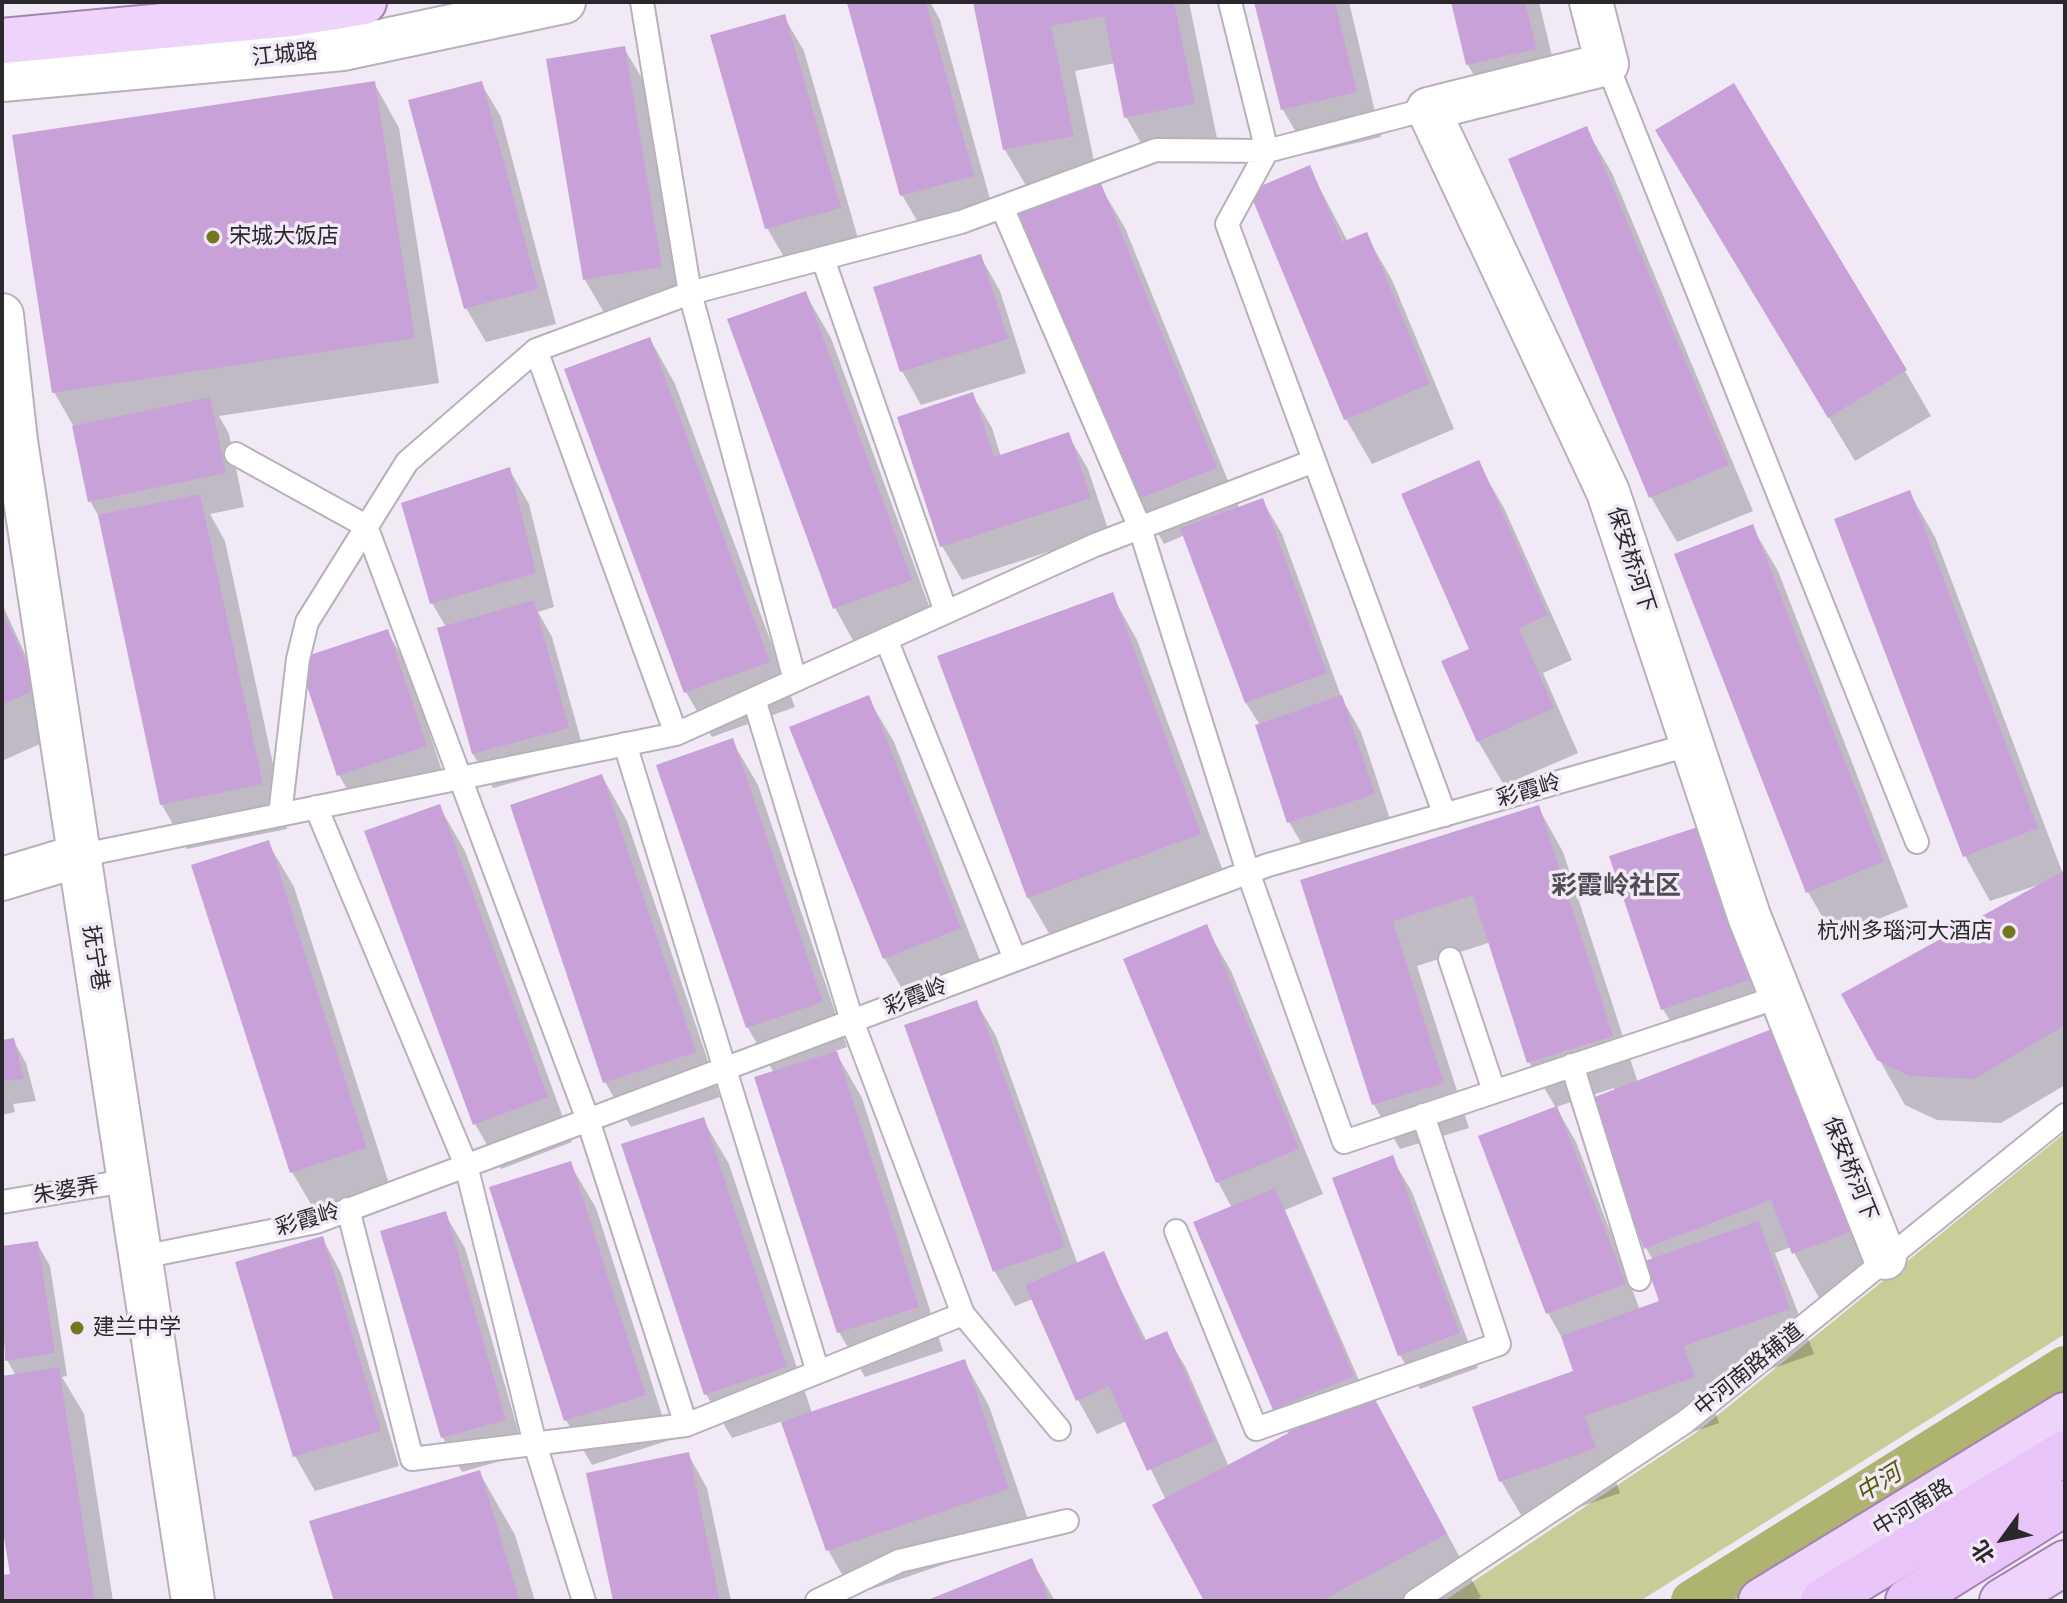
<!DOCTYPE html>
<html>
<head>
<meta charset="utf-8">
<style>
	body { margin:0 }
	#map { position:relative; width:2067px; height:1603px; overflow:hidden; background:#f1e9f5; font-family:"IBM Plex Serif","Noto Sans SC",serif }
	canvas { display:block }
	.frame { position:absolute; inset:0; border:4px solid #2a282c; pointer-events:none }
	.north { position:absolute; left:1963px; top:1499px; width:80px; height:80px; -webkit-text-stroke:6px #f1e9f5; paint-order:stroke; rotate:237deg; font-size:22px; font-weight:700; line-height:32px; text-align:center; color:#2a282c }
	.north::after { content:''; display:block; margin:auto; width:28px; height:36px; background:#2a282c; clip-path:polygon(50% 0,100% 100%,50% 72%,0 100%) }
</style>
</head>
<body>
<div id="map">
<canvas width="2067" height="1603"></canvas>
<div class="frame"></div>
<div class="north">北</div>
</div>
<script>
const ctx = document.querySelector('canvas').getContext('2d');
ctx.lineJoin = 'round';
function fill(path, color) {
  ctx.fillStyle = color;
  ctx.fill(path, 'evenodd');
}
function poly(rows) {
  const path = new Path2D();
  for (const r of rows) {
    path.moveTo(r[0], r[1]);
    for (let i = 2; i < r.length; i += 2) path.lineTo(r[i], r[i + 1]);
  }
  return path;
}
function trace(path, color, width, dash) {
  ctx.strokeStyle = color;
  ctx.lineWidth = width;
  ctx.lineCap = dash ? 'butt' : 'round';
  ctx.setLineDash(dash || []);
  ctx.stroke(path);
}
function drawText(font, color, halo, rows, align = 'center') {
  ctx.font = font + ' "IBM Plex Serif","Noto Sans SC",serif';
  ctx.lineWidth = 7;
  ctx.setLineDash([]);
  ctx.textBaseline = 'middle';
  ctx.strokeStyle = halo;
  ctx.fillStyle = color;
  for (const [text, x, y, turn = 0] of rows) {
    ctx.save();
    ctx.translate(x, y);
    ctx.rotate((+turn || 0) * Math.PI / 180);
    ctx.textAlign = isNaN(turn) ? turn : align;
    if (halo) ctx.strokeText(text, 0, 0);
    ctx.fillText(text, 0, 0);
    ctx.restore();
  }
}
fill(poly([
	[2065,1133,2065,1334,1640,1601,1444,1601,1697,1432]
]), '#c8cc97');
fill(poly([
	[860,2,930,2,940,20,993,210,922,229,902,195,849,5],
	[975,2,1189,2,1219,148,1152,162,1126,117,1115,63,1075,71,1098,180,1031,194,1005,150],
	[1256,2,1349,2,1381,137,1309,154,1283,110],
	[1453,2,1539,2,1561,93,1494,109,1468,65],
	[784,17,804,51,859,242,787,262,767,228],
	[624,48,644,82,680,301,605,314,585,280,548,61],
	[374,83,399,128,439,383,219,416,229,434,244,507,210,514,225,541,287,829,187,849,162,805,102,522,90,501,74,427,54,392],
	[481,83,501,117,556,324,486,342,466,308],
	[1586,129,1612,173,1753,511,1677,542,1651,497,1511,160],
	[1309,168,1348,242,1366,235,1392,280,1454,429,1372,464,1346,419],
	[1684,176,1905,371,1931,416,1855,461],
	[1099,184,1125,228,1239,508,1262,500,1282,534,1342,699,1361,732,1393,828,1309,856,1289,822,1260,725,1246,703,1185,535,1164,544,1138,499],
	[980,256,1000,291,1026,373,921,405,902,371],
	[805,293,831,338,936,625,860,653,835,608],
	[650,339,675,384,795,707,712,737,686,692,566,370],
	[972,394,992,428,1001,457,1068,435,1088,469,1109,532,962,580,942,546],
	[1478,463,1504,508,1572,660,1543,673,1578,753,1504,785,1478,741,1472,650],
	[509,469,529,504,554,607,538,612,552,637,587,762,493,788,473,754,446,627,432,603],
	[1909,492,1935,537,2063,874,2065,872,2065,1085,2001,1123,1937,1120,1905,1105,1879,1059,2047,882,1990,901,1965,856],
	[1752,527,1778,571,1908,907,1834,937,1808,892],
	[1112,595,1137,640,1226,879,1054,942,1028,897],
	[2,604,62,734,2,761],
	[387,631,407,665,445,780,358,809,339,775],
	[868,698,894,742,985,973,910,1003,885,959,792,728],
	[732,741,758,785,847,1047,835,1051,862,1098,943,1351,865,1377,839,1332,774,1073,748,1028,658,766],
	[602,776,627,821,720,1097,631,1127,605,1082],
	[439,806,465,851,572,1142,501,1169,475,1124],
	[1538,807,1563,852,1638,1083,1771,1031,1874,1277,1819,1298,1791,1247,1775,1253,1814,1354,1708,1391,1719,1423,1609,1461,1620,1493,1527,1525,1501,1481,1576,1372,1566,1345,1548,1313,1481,1137,1556,1108,1529,1062,1491,942,1417,966,1469,1128,1400,1149,1374,1105,1303,882],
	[1614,1088,1646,1248,1653,1260,1662,1302,1640,1310,1576,1142,1556,1107],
	[1697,829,1767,1015,1683,1043,1663,1009],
	[268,843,294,887,392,1193,318,1216,292,1172],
	[1206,927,1231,971,1323,1194,1285,1210,1365,1394,1369,1393,1405,1455,1481,1597,1474,1601,1206,1601,1166,1500,1127,1421,1097,1434,1078,1400,1033,1299,1015,1306,995,1272,907,1026,976,1002,996,1036,1078,1265,1103,1254,1147,1342,1166,1334,1186,1368,1229,1467,1289,1435,1275,1409,1232,1208,1218,1182,1125,960],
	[13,1040,26,1063,36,1101,13,1104,15,1112,2,1115,2,1043],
	[703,1120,729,1164,812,1413,964,1361,989,1406,1033,1534,854,1595,828,1550,783,1421,732,1438,706,1394],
	[1392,1158,1412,1192,1478,1368,1420,1389,1400,1355],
	[570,1164,596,1208,670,1440,592,1465,566,1420,492,1188],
	[445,1214,465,1248,525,1454,462,1472,443,1438,382,1232],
	[322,1238,341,1273,399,1466,315,1491,295,1456,238,1264],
	[37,1243,50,1266,67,1376,62,1377,84,1414,113,1601,2,1601,2,1577,12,1575,2,1512,2,1376,16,1376,7,1360,2,1328,2,1248],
	[688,1454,707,1488,731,1601,615,1601],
	[479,1472,515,1535,535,1601,336,1601],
	[1032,1561,1055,1601,930,1601]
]), '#0003');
trace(poly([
	[1692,1601,2065,1367]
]), '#afb370', 42);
fill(poly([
	[926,2,974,176,900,196,847,3],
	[973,2,1174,2,1195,104,1124,118,1104,16,1051,26,1074,136,1003,150],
	[1254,2,1335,2,1357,92,1281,110],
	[1451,2,1525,2,1537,49,1466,65],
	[785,14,841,208,765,229,710,35],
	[625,46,662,267,583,280,546,59],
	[375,81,415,338,52,393,12,135],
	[482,81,538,289,464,309,408,100],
	[1734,83,1907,370,1828,418,1655,130],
	[1587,126,1729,465,1649,498,1508,159],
	[1310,165,1342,242,1367,232,1430,384,1344,420,1249,191],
	[1100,181,1217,468,1136,500,1019,214],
	[981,254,1008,339,900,372,873,287],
	[806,291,912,580,833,609,727,319],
	[650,337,770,662,684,693,564,369],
	[973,392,994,457,1069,432,1091,498,940,547,897,417],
	[210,397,226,473,88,502,72,426],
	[1479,460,1548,615,1519,628,1554,708,1477,742,1441,661,1469,649,1401,494],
	[510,467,536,573,430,604,401,503],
	[1910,490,2038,828,1963,857,1834,519],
	[200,494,263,784,160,805,98,515],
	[1263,498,1327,673,1245,703,1180,528],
	[1753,524,1884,862,1806,893,1674,554],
	[1113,592,1201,834,1027,898,937,656],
	[534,600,569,728,472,754,437,628],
	[2,611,38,688,2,705],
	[388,629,427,746,337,776,298,659],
	[869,695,961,928,883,959,789,727],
	[1342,695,1375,794,1287,823,1255,725],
	[733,738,823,1002,746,1028,656,765],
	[602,774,696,1052,603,1083,510,805],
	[440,804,548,1097,473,1125,364,831],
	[1539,805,1613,1036,1527,1063,1473,895,1393,921,1444,1083,1372,1105,1300,880],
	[1698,827,1749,980,1661,1010,1609,856],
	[269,840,367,1148,290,1173,191,865],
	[2065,870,2065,1025,1974,1079,1909,1076,1877,1060,1841,994],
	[1207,924,1299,1149,1216,1183,1123,959],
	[977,1000,1065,1247,993,1272,904,1025],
	[1772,1029,1850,1232,1792,1254,1771,1200,1644,1249,1587,1100],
	[14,1038,24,1079,2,1081,2,1040],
	[837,1051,919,1307,837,1333,754,1077],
	[1557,1106,1626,1284,1546,1314,1478,1136],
	[704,1117,787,1367,704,1395,621,1144],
	[1393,1155,1460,1333,1398,1356,1332,1178],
	[571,1161,646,1395,564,1421,489,1187],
	[1275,1188,1354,1376,1273,1410,1193,1222],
	[446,1211,506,1420,441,1438,380,1231],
	[1759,1221,1790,1309,1684,1346,1695,1377,1585,1416,1596,1448,1499,1482,1472,1407,1573,1371,1561,1336,1659,1301,1645,1261],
	[323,1236,381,1431,293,1457,235,1262],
	[38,1241,55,1353,5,1361,2,1246],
	[1104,1251,1143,1341,1167,1331,1215,1441,1147,1471,1109,1386,1076,1401,1025,1285],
	[965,1359,1009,1489,826,1551,781,1422],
	[59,1367,95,1601,2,1601,2,1575,10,1574,2,1525,2,1376],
	[1370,1390,1447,1534,1321,1601,1204,1601,1152,1505],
	[689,1452,720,1601,613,1601,586,1473],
	[480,1470,520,1601,334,1601,309,1521],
	[1032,1558,1050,1601,925,1601]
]), '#c8a1d9');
const service = poly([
	[642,2,690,293,795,680],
	[1230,2,1267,151,1428,109],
	[1607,64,1917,842],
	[1002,207,1140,528,1248,872,1344,1142,1781,996],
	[823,259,946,612],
	[536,350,676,734],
	[236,454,366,526,588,1120,686,1425],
	[886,639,1015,959],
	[754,699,852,1021,963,1314,1059,1429],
	[625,744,818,1372],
	[316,807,466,1165,535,1444,584,1601],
	[280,815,298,659,307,622,407,462,536,350,690,293,961,222,1156,150,1267,151,1227,224,1445,815],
	[78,856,676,734,1095,545,1314,461],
	[1450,959,1494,1091],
	[1572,1065,1639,1279],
	[2,1202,131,1180],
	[348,1209,412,1459,686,1425,963,1314],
	[1176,1231,1256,1429,1499,1344,1423,1115],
	[142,1257,316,1222,1268,865,1692,744],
	[817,1601,899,1561,1067,1521],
	[1415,1601,1685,1422,2065,1115]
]);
const minor = poly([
	[1591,2,1607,64,1428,109,1608,492,1749,916,1885,1258],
	[2,80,343,49,564,2],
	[2,315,16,441,193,1601],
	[2,879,78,856]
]);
const primary = poly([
	[2,41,291,14,364,2],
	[1761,1601,2065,1415],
	[2002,1601,2065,1563]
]);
const trunk = poly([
	[1823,1601,2065,1453],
	[1908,1601,2065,1503]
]);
trace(service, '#b8b1bb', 26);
trace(minor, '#b8b1bb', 46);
trace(primary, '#a284b0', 48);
trace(trunk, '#a284b0', 48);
trace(service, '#fff', 22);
trace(minor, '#fff', 42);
trace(primary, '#eed3fa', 44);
trace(trunk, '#e8c4f8', 44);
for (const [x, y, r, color] of [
	[213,237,8,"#74771f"],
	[2009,932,8,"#74771f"],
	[77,1328,8,"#74771f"]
]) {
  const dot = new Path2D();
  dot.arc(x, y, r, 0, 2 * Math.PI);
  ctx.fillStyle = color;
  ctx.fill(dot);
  trace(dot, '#f1e9f5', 3);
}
drawText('22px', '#2a282c', '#f1e9f5', [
	["江城路",285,55,-6],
	["保安桥河下",1631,560,72],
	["彩霞岭",1529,791,-16],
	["抚宁巷",95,958,81],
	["彩霞岭",916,997,-21],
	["保安桥河下",1850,1169,68],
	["朱婆弄",66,1191,-10],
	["彩霞岭",308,1220,-16],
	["中河南路辅道",1749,1370,-39],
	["中河南路",1913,1508,-31]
]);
drawText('22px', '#2a282c', '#f1e9f5', [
	["宋城大饭店",229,237],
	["杭州多瑙河大酒店",1993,932,"right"],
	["建兰中学",93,1328]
], 'left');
drawText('italic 24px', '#555703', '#f1e9f5', [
	["中河",1879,1484,-32]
]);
drawText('bold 26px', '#514b54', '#f1e9f5', [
	["彩霞岭社区",1616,886]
]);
</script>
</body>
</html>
